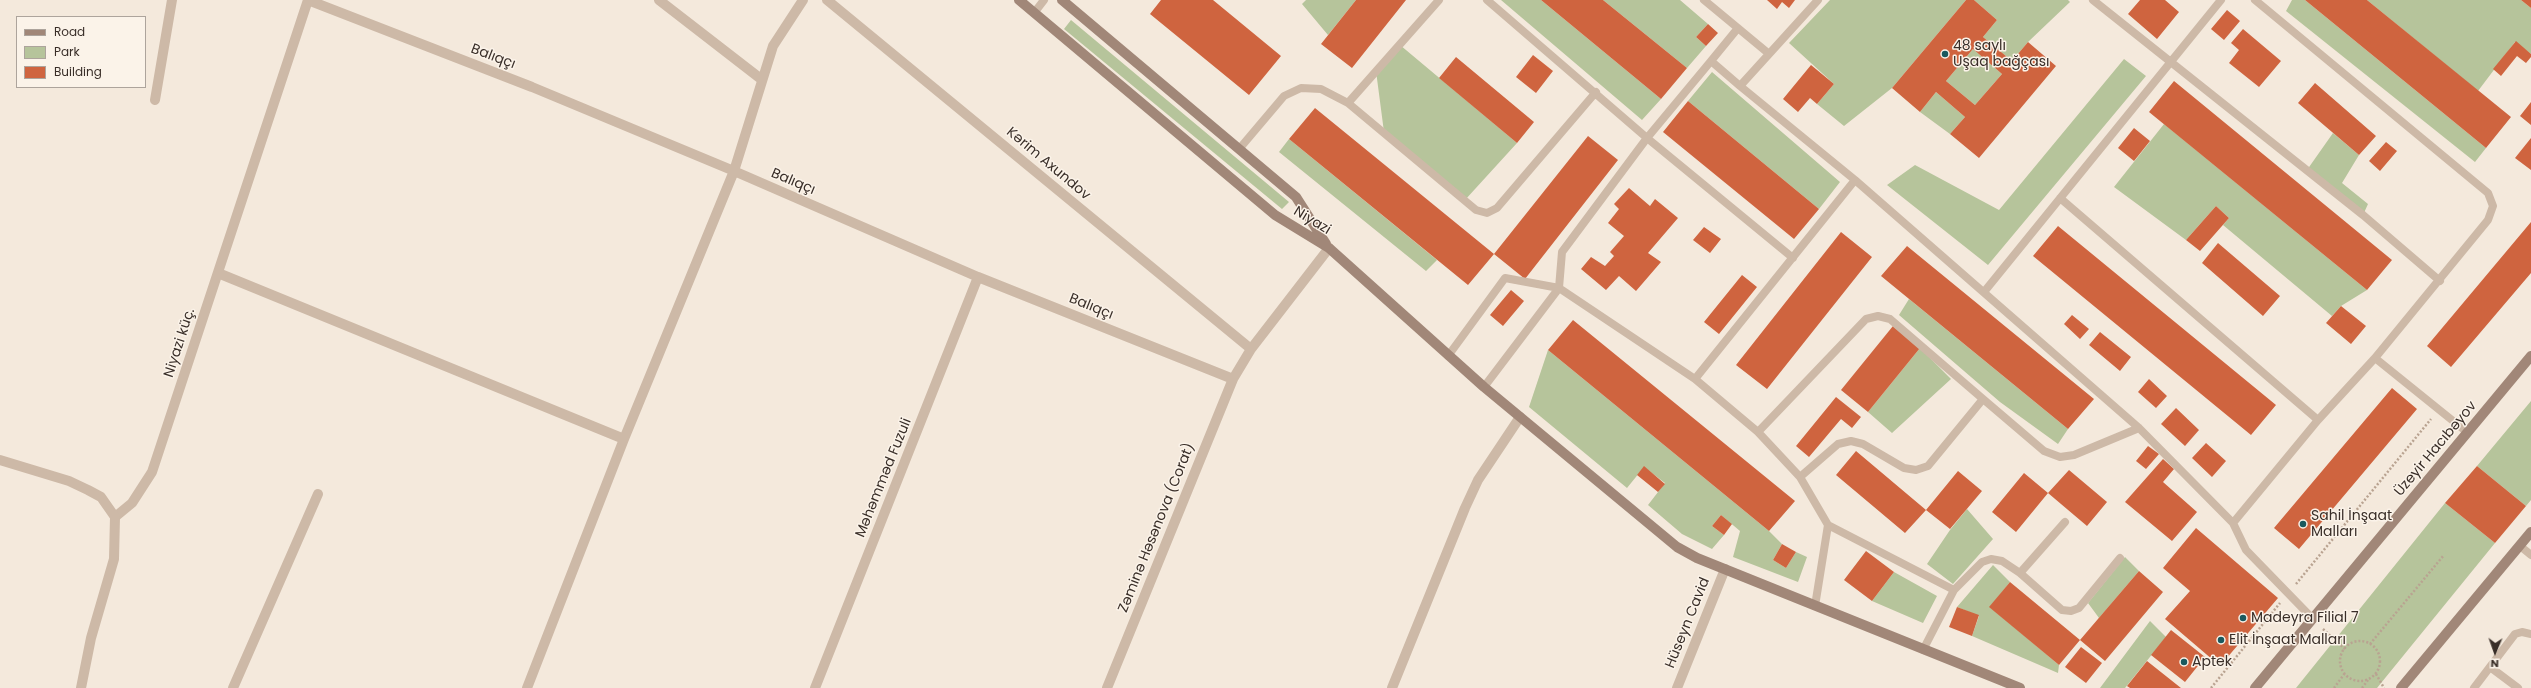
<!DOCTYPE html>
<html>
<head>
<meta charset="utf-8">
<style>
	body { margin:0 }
	#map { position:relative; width:2531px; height:688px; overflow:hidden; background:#f4e9dc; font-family:Poppins,sans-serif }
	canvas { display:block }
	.legend { position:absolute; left:16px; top:16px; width:130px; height:72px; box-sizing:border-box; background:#fbf3e9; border:1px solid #ada49c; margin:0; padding:5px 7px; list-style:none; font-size:12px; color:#392e28 }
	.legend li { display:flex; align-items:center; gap:8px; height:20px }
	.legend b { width:20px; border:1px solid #ada49c }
	.north { position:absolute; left:2475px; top:632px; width:40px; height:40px; -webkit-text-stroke:3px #fbf3e9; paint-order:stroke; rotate:182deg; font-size:11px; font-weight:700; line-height:16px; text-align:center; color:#392e28 }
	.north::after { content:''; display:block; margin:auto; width:14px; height:18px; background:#392e28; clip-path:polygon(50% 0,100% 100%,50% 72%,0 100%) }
</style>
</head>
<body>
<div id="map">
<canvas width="2531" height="688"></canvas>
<ul class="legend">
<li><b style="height:5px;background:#a18778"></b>Road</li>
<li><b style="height:11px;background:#b6c49b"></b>Park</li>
<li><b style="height:11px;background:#cf643f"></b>Building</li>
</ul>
<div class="north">N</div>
</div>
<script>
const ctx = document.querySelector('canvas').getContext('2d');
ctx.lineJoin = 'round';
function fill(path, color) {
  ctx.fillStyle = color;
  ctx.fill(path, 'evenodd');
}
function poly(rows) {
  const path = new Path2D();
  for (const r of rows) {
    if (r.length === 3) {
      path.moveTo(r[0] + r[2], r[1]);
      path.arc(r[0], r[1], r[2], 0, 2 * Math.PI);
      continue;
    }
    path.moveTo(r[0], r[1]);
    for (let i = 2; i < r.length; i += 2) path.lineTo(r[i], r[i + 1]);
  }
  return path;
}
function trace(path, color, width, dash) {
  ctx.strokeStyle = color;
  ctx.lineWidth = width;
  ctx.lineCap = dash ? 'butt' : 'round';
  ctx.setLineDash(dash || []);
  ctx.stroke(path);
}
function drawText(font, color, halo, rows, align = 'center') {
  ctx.font = font + ' Poppins,sans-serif';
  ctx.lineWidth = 3;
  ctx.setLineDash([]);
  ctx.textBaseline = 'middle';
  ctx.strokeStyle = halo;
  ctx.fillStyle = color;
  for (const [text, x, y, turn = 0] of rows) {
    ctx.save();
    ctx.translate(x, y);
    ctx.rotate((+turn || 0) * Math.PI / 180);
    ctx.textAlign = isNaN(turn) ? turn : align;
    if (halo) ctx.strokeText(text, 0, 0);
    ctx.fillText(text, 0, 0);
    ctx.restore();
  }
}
fill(poly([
	[1306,0,1356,0,1328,35,1302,4],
	[1501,0,1541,0,1661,99,1642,120],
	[1603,0,1680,0,1708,24,1696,37,1706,46,1687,68],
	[1830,0,1966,0,1892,88,1844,126,1817,104,1834,84,1789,43],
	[1974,0,2068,0,2070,2,2028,42,2012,61,1983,37,1997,20],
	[2292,0,2305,0,2486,148,2475,162,2286,11],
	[2367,0,2521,0,2531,8,2531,54,2515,42,2478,91],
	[1071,20,1289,202,1282,209,1064,29],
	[1400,45,1517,143,1465,200,1384,132,1376,71],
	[1973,49,2002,74,1975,105,1946,81],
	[2124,59,2146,76,1988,265,1887,185,1915,165,1999,210],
	[1712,72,1840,182,1819,209,1688,101],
	[1936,92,1965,117,1950,134,1920,112],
	[2164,124,2367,290,2341,306,2332,316,2223,225,2229,218,2216,206,2186,240,2114,187],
	[2333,133,2359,155,2342,183,2368,204,2363,215,2307,170],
	[1289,139,1437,260,1426,271,1279,152],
	[1909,299,2068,429,2058,444,2000,402,1899,315],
	[1920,348,1951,379,1892,433,1868,412],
	[1548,350,1769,531,1782,544,1773,560,1786,568,1796,552,1807,557,1798,582,1733,557,1740,531,1721,515,1712,526,1724,535,1712,549,1682,534,1648,505,1665,483,1644,467,1627,488,1529,407],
	[2531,401,2531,500,2526,506,2477,466],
	[2445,503,2495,543,2377,688,2296,688],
	[1967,509,1993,539,1953,584,1927,564,1950,530],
	[2125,557,2139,571,2099,618,2088,603],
	[1993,565,2010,582,1990,607,2059,665,2058,673,1972,636,1979,616,1957,607],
	[1894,572,1937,596,1923,623,1872,601],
	[2150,621,2166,637,2125,688,2100,688]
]), '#b6c49b');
fill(poly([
	[1161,0,1213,0,1281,56,1249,95,1150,14],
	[1356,0,1406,0,1352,68,1321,44],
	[1541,0,1603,0,1687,68,1661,99],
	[1767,0,1795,0,1789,8,1782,2,1777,9],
	[1966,0,1974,0,1997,20,1983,37,2012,61,2028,42,2056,66,1979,158,1950,134,1965,117,1936,92,1920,112,1892,88],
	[1973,49,2002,74,1975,105,1946,81],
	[2140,0,2165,0,2179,12,2157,39,2128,14],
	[2305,0,2367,0,2511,117,2486,148],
	[2521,0,2531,0,2531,8],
	[2227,10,2240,21,2224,40,2211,29],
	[1708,24,1718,33,1706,46,1696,37],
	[2243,29,2281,61,2259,87,2229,63,2239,50,2231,43],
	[2516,41,2531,54,2531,57,2526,63,2517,56,2501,76,2493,69],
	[1533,55,1553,71,1536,93,1516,77],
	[1456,57,1534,122,1517,143,1439,78],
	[1811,65,1834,84,1817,104,1810,98,1798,112,1783,99],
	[2174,81,2392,260,2367,290,2149,112],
	[2315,83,2376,136,2359,155,2298,103],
	[1688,101,1819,209,1794,239,1663,132],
	[2531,102,2531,125,2520,116],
	[1315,108,1494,254,1468,285,1289,139],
	[2134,128,2150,141,2134,161,2118,148],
	[1588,136,1618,160,1525,279,1494,254],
	[2531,138,2531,170,2515,158],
	[2386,142,2397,151,2380,171,2369,161],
	[1629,188,1650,206,1655,199,1678,218,1648,253,1661,262,1636,291,1619,276,1606,290,1581,269,1591,257,1605,266,1614,256,1610,252,1624,236,1608,223,1619,209,1614,204],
	[2216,206,2229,218,2200,251,2186,240],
	[2531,222,2531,273,2451,367,2427,346],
	[2058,226,2276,405,2251,435,2033,256],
	[1704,227,1721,239,1710,253,1693,240],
	[1841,232,1872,257,1767,389,1736,365],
	[2218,243,2280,296,2263,316,2202,263],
	[1907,246,2094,399,2068,429,1881,276],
	[1742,275,1757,287,1719,334,1704,322],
	[1511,290,1524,301,1503,326,1490,315],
	[2341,306,2366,326,2351,344,2326,323],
	[2072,315,2089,329,2080,339,2064,324],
	[1573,320,1795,501,1769,531,1548,350],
	[1893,326,1920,348,1868,412,1841,390],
	[2100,332,2131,357,2120,371,2089,345],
	[2149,379,2167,396,2156,408,2138,392],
	[2392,388,2417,409,2299,549,2274,528],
	[1836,397,1861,417,1852,428,1841,419,1809,457,1796,446],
	[2176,408,2199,430,2185,446,2161,424],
	[2206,443,2226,461,2212,477,2192,458],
	[2148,446,2159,454,2146,469,2136,461],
	[1856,451,1926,510,1905,533,1836,475],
	[2163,459,2174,469,2163,482,2197,512,2172,541,2125,502],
	[1644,466,1665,484,1658,492,1637,475],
	[2477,466,2526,506,2495,543,2445,503],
	[2069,470,2107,502,2087,526,2048,493,2016,532,1992,512,2024,473,2048,493],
	[1958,471,1982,491,1950,529,1926,510],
	[1721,515,1732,524,1724,535,1712,526],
	[2196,528,2278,598,2220,666,2165,619,2190,591,2163,568],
	[1782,544,1796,552,1786,568,1773,560],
	[1866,551,1894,572,1872,601,1844,580],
	[2139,571,2163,592,2105,661,2080,640],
	[2010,582,2080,640,2059,665,1989,607],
	[1957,607,1979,615,1972,636,1949,627],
	[2171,630,2205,657,2185,682,2151,655],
	[2081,647,2102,663,2086,683,2065,667],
	[2147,661,2181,688,2130,688,2127,686]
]), '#cf643f');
trace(poly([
	[2296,584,2431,419],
	[2323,629,2345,649],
	[2360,661,20],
	[2370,644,2444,555],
	[2376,674,2384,688],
	[2211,688,2280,603],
	[2334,688,2345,673],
	[2362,688,2368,680]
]), '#b9a391', 2.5, [2, 2]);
trace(poly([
	[1487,0,1647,138,1711,61,1740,86],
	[1704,0,1768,53],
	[1818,0,1740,86,1855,180,2139,428,2233,523,2318,420,2375,358,2468,433],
	[2093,0,2363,215,2440,281],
	[2255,0,2488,193,2493,206,2488,220,2375,358],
	[1034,13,1044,0],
	[1711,61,1738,28],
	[1348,103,1476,210,1487,213,1497,208,1596,92],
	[1240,148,1284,96,1301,88,1321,89,1348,103,1439,0],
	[2060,198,2318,420],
	[1984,292,2221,0],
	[1448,356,1505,278,1559,288,1562,252,1647,138,1793,258],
	[1695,379,1855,180],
	[1484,387,1559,288,1695,379,1758,432,1800,477,1828,525,1954,590],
	[1758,432,1866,319,1878,316,1890,319,1983,399],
	[1800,477,1838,444,1851,441,1863,444,1904,468,1916,470,1928,466,1983,399,2044,451,2060,457,2074,455,2139,428],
	[2233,523,2246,550,2313,619],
	[2520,546,2531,555],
	[2020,573,2065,522],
	[1815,606,1828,525],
	[1923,650,1954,590,1982,562,1991,559,2002,561,2020,573,2062,610,2071,611,2079,608,2120,558],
	[2490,667,2518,688],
	[2474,688,2515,634,2522,632,2531,634]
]), '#cdb9a7', 8);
trace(poly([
	[308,0,532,87,734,171,978,277,1233,379,1251,349,1329,248],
	[659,0,761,79],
	[827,0,1251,349],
	[155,100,172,0],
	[218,273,624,439],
	[115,517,132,503,152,472,308,0],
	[233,688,318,494],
	[527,688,624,439,734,171,773,46,803,0],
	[815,688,978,277],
	[1107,688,1233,379],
	[1392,688,1465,508,1478,480,1520,417],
	[1677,688,1725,569]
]), '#cdb9a7', 10);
trace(poly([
	[0,460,69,481,88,490,101,497,115,517,114,559,91,638,81,688]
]), '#cdb9a7', 10);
trace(poly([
	[1019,0,1275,215,1329,248,1484,387,1677,547,1697,558,2020,688],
	[1062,0,1296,197,1326,244],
	[2255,688,2531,356],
	[2401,688,2531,532]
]), '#a18778', 10);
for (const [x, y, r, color] of [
	[1945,54,4,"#1a595e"],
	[2303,524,4,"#1a595e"],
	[2243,618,4,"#1a595e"],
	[2221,640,4,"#1a595e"],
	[2184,662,4,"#1a595e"]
]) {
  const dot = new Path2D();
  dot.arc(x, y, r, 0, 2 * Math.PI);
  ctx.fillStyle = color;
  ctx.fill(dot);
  trace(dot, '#fbf3e9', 1.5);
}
drawText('14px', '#392e28', '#fbf3e9', [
	["48 saylı",1953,46],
	["Uşaq bağçası",1953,62],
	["Sahil İnşaat",2311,516],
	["Malları",2311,532],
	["Madeyra Filial 7",2251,618],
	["Elit İnşaat Malları",2229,640],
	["Aptek",2192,662]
], 'left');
drawText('14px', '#392e28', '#fbf3e9', [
	["Balıqçı",493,57,21],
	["Kərim Axundov",1048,164,40],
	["Balıqçı",793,182,23],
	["Niyazi",1312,221,31],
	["Balıqçı",1091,307,22],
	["Niyazi küç.",180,343,-72],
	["Üzeyir Hacıbəyov",2436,449,-50],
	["Məhəmməd Fuzuli",884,478,-68],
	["Zəminə Həsənova (Corat)",1157,528,-68],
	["Hüseyn Cavid",1688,623,-68]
]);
</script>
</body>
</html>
